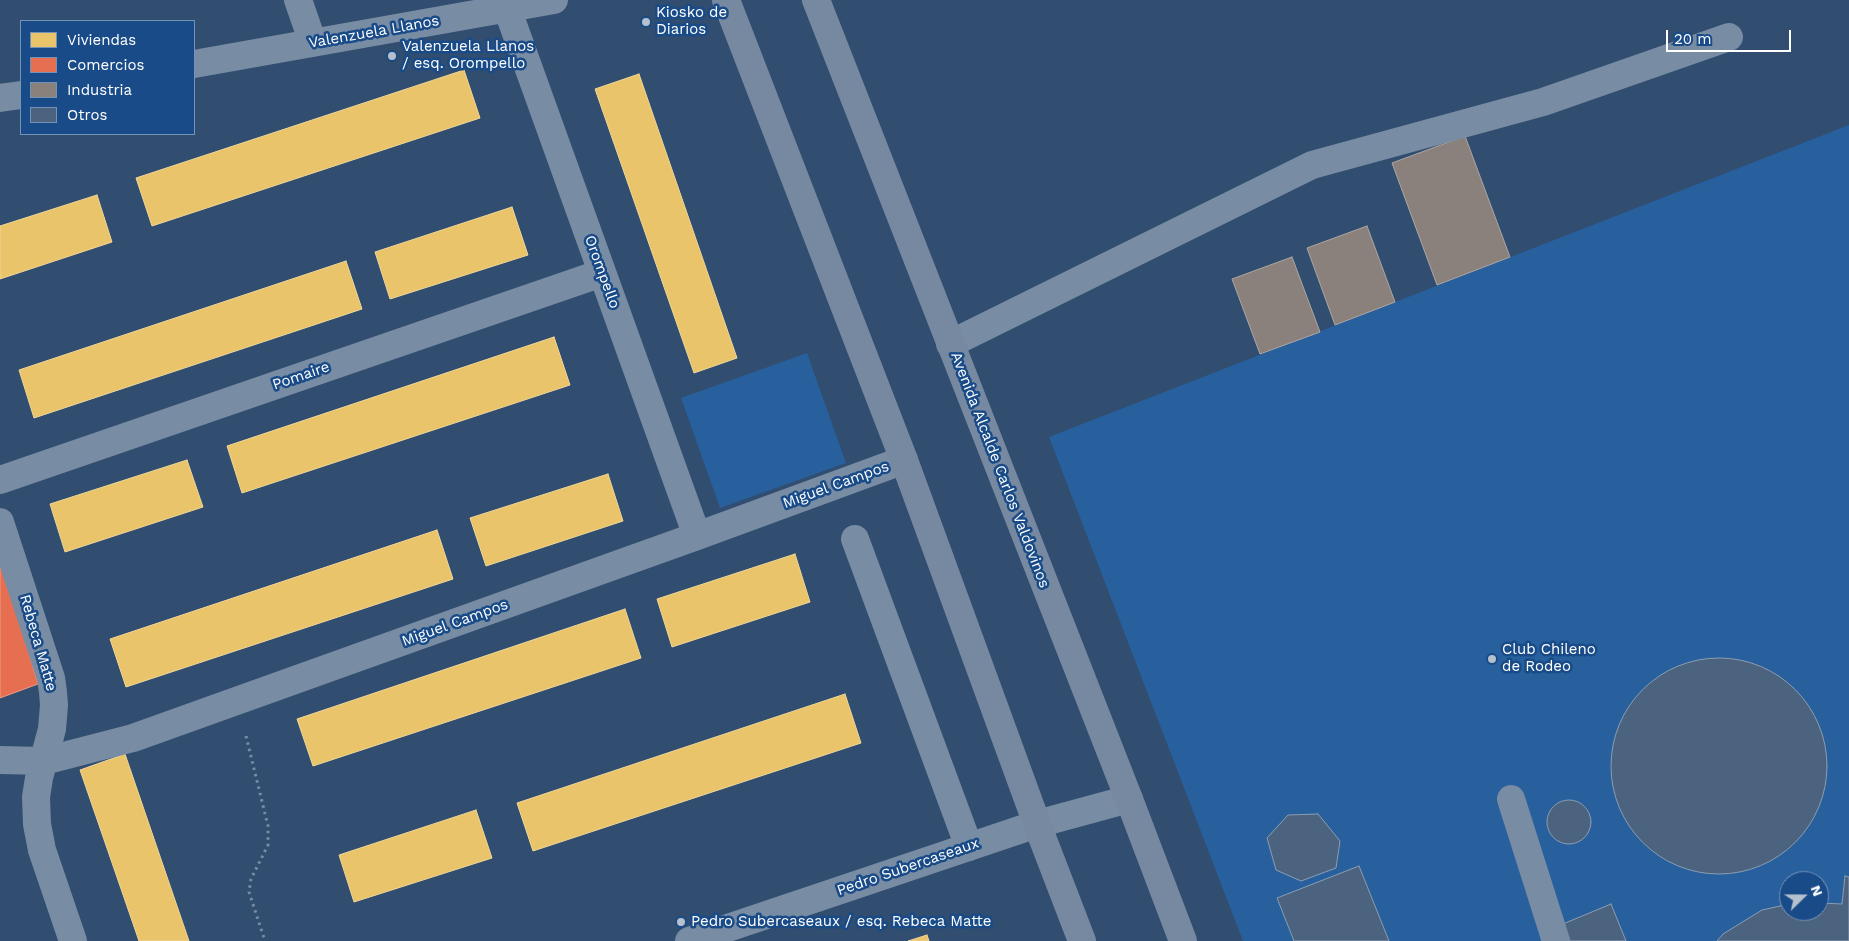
<!DOCTYPE html>
<html>
<head>
<meta charset="utf-8">
<style>
	body { margin:0 }
	#map { position:relative; width:1849px; height:941px; overflow:hidden; background:#314d6f; font-family:"Work Sans",sans-serif }
	canvas { display:block }
	.legend { position:absolute; left:20px; top:20px; width:175px; height:115px; box-sizing:border-box; background:#184b88; border:1px solid #7493b8; margin:0; padding:6px 9px; list-style:none; font-size:15px; color:#fff }
	.legend li { display:flex; align-items:center; gap:10px; height:25px }
	.legend b { width:25px; border:1px solid #7493b8 }
	.north { position:absolute; left:1779px; top:871px; width:50px; height:50px; box-sizing:border-box; background:#184b88; border:1px solid #7493b8; border-radius:50%; rotate:68deg; font-size:14px; font-weight:700; line-height:20px; text-align:center; color:#fff }
	.north::after { content:''; display:block; margin:auto; width:18px; height:22px; background:#b7c1cd; clip-path:polygon(50% 0,100% 100%,50% 72%,0 100%) }
	.scale { position:absolute; left:1666px; top:30px; width:125px; height:22px; box-sizing:border-box; border:2px solid #fff; border-top:0; padding-left:6px; font-size:15px; line-height:18px; white-space:nowrap; color:#fff; -webkit-text-stroke:4px #184b88; paint-order:stroke }
</style>
</head>
<body>
<div id="map">
<canvas width="1849" height="941"></canvas>
<ul class="legend">
<li><b style="height:14px;background:#e9c46a"></b>Viviendas</li>
<li><b style="height:14px;background:#e76f51"></b>Comercios</li>
<li><b style="height:14px;background:#8a817c"></b>Industria</li>
<li><b style="height:14px;background:#4b637e"></b>Otros</li>
</ul>
<div class="north">N</div>
<div class="scale">20 m</div>
</div>
<script>
const ctx = document.querySelector('canvas').getContext('2d');
ctx.lineJoin = 'round';
function fill(path, color) {
  ctx.fillStyle = color;
  ctx.fill(path, 'evenodd');
}
function poly(rows) {
  const path = new Path2D();
  for (const r of rows) {
    if (r.length === 3) {
      path.moveTo(r[0] + r[2], r[1]);
      path.arc(r[0], r[1], r[2], 0, 2 * Math.PI);
      continue;
    }
    path.moveTo(r[0], r[1]);
    for (let i = 2; i < r.length; i += 2) path.lineTo(r[i], r[i + 1]);
  }
  return path;
}
function trace(path, color, width, dash) {
  ctx.strokeStyle = color;
  ctx.lineWidth = width;
  ctx.lineCap = dash ? 'butt' : 'round';
  ctx.setLineDash(dash || []);
  ctx.stroke(path);
}
function drawText(font, color, halo, rows, align = 'center') {
  ctx.font = font + ' "Work Sans",sans-serif';
  ctx.lineWidth = 5;
  ctx.setLineDash([]);
  ctx.textBaseline = 'middle';
  ctx.strokeStyle = halo;
  ctx.fillStyle = color;
  for (const [text, x, y, turn = 0] of rows) {
    ctx.save();
    ctx.translate(x, y);
    ctx.rotate((+turn || 0) * Math.PI / 180);
    ctx.textAlign = isNaN(turn) ? turn : align;
    if (halo) ctx.strokeText(text, 0, 0);
    ctx.fillText(text, 0, 0);
    ctx.restore();
  }
}
fill(poly([
	[1849,125,1849,941,1243,941,1049,437],
	[1789,881,1819,881,1819,911,1789,911],
	[807,353,846,463,720,508,681,398]
]), '#28609e');
const homes = poly([
	[464,70,480,118,152,226,136,178,464,70],
	[639,74,737,358,694,373,595,89,639,74],
	[97,195,112,242,0,279,0,226,97,195],
	[512,207,528,255,390,299,375,252,512,207],
	[346,261,362,309,34,418,19,370,346,261],
	[554,337,570,385,242,493,227,446,554,337],
	[187,460,203,507,65,552,50,504,187,460],
	[608,474,623,521,486,566,470,518,608,474],
	[437,530,453,579,126,687,110,639,437,530],
	[795,554,810,602,672,647,657,599,795,554],
	[625,609,641,658,313,766,297,719,625,609],
	[845,694,861,743,533,851,517,803,845,694],
	[125,754,189,941,139,941,80,770,125,754],
	[476,810,492,858,354,902,339,855,476,810],
	[927,935,929,941,908,941,927,935]
]);
fill(homes, '#e9c46a');
trace(homes, '#f0d697', 1);
const shops = poly([
	[0,557,38,684,0,698,0,557]
]);
fill(shops, '#e76f51');
trace(shops, '#ee9a85', 1);
const industry = poly([
	[1465,136,1510,257,1437,285,1392,163,1465,136],
	[1367,226,1395,302,1335,325,1307,248,1367,226],
	[1292,257,1320,332,1260,354,1232,279,1292,257]
]);
fill(industry, '#8a817c');
trace(industry, '#ada7a3', 1);
const building = poly([
	[1719,766,108],
	[1569,822,22],
	[1318,814,1340,841,1336,868,1301,881,1276,870,1267,838,1288,815,1318,814],
	[1359,866,1389,941,1294,941,1277,898,1359,866],
	[1845,876,1849,877,1849,941,1717,941,1723,934,1762,910,1789,904,1789,911,1819,911,1819,903,1842,904,1845,876],
	[1611,904,1626,941,1570,941,1563,924,1611,904]
]);
fill(building, '#4b637e');
trace(building, '#8c9db2', 1);
trace(poly([
	[246,736,268,826,268,845,251,879,249,892,265,941]
]), '#788ca4', 3, [2.5, 4]);
trace(poly([
	[298,0,313,43],
	[507,8,697,536],
	[194,64,554,0],
	[0,98,21,95],
	[950,344,1312,165,1543,102,1729,37],
	[0,480,602,273],
	[0,522,51,678,53,692,54,705,52,729,39,778,36,797,37,824,42,850,73,941],
	[855,539,969,847],
	[0,760,44,761,133,738,697,536,904,460],
	[1511,799,1556,941],
	[689,941,1037,824,1129,799]
]), '#788ca4', 28);
trace(poly([
	[726,0,904,460,1037,824,1082,941],
	[816,0,1129,799,1183,941]
]), '#7789a1', 28);
for (const [x, y, r, color] of [
	[646,22,5,"#b7c1cd"],
	[392,56,5,"#b7c1cd"],
	[1492,659,5,"#b7c1cd"],
	[681,922,5,"#b7c1cd"]
]) {
  const dot = new Path2D();
  dot.arc(x, y, r, 0, 2 * Math.PI);
  ctx.fillStyle = color;
  ctx.fill(dot);
  trace(dot, '#184b88', 2);
}
drawText('15px', '#fff', '#184b88', [
	["Kiosko de",656,13],
	["Diarios",656,30],
	["Valenzuela Llanos",402,47],
	["/ esq. Orompello",402,64],
	["Club Chileno",1502,650],
	["de Rodeo",1502,667],
	["Pedro Subercaseaux / esq. Rebeca Matte",691,922]
], 'left');
drawText('15px', '#fff', '#184b88', [
	["Valenzuela Llanos",374,32,-10],
	["Orompello",602,272,70],
	["Pomaire",301,376,-19],
	["Avenida Alcalde Carlos Valdovinos",1000,470,69],
	["Miguel Campos",836,485,-20],
	["Miguel Campos",455,623,-20],
	["Rebeca Matte",38,643,74],
	["Pedro Subercaseaux",908,867,-19]
]);
</script>
</body>
</html>
